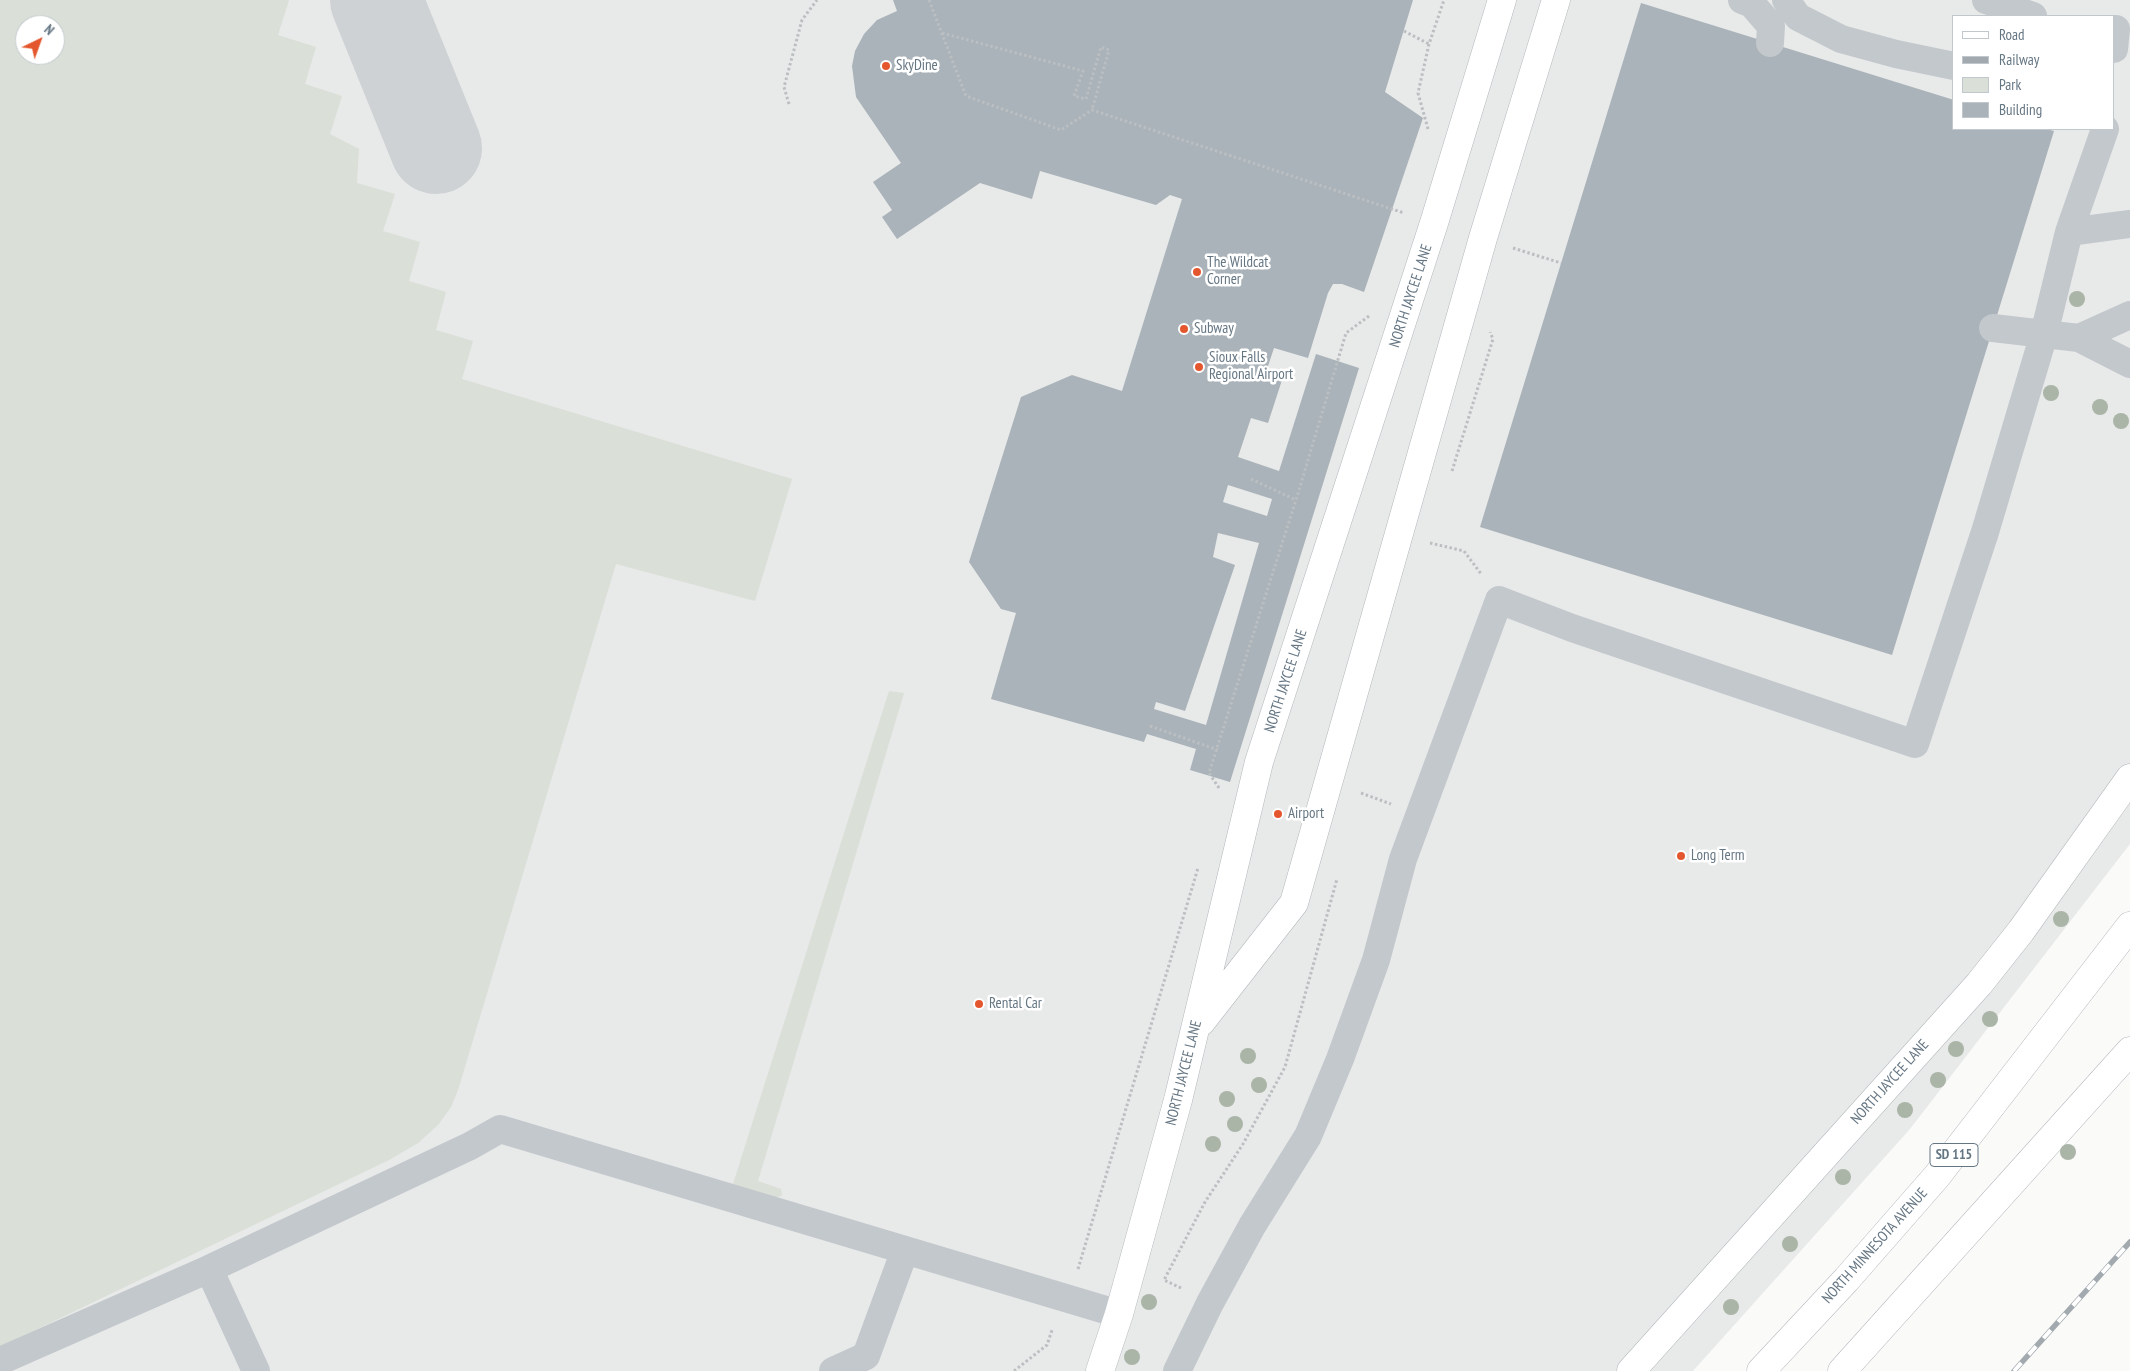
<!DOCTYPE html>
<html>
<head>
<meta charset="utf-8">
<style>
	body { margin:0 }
	#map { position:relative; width:2130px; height:1371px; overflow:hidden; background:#fafaf8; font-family:"PT Sans Narrow",sans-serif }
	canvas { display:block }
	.legend { position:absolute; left:1952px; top:15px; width:162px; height:115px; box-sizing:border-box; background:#fff; border:1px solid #c1c8cd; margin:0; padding:6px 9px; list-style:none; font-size:15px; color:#657683 }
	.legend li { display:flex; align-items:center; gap:10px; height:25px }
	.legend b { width:25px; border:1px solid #c1c8cd }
	.north { position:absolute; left:15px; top:15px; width:50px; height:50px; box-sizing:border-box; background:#fff; border:1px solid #c1c8cd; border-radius:50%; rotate:42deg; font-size:14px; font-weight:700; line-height:20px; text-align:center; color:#657683 }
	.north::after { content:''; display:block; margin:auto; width:18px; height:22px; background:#e4572e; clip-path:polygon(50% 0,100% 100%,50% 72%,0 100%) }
</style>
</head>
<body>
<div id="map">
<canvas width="2130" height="1371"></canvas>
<ul class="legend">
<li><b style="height:6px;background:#fff"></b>Road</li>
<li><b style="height:6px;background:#a2aab0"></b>Railway</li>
<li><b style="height:14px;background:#dadfd7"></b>Park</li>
<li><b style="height:14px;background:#aab3b9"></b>Building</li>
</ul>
<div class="north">N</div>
</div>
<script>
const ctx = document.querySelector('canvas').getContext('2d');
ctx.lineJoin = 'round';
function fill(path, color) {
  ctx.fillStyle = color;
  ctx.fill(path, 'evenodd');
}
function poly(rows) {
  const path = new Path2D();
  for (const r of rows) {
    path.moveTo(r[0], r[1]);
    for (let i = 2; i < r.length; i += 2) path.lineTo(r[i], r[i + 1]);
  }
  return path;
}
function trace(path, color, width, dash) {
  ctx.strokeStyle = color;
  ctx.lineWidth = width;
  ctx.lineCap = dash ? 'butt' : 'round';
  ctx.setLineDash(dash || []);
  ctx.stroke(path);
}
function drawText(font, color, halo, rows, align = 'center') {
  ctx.font = font + ' "PT Sans Narrow",sans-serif';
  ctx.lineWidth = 5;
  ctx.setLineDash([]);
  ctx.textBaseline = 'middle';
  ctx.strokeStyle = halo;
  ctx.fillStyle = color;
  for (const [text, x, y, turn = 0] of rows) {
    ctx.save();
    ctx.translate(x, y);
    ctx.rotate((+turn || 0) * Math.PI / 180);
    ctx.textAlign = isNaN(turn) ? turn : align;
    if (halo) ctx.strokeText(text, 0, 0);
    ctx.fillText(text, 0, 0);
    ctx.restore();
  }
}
fill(poly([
	[0,0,2130,0,2130,844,1910,1129,1693,1371,0,1371],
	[1954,16,2114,16,2114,129,1954,129],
	[25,25,55,25,55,55,25,55]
]), '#e8e9e9');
fill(poly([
	[0,0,289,0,278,35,316,47,305,84,342,96,330,134,359,149,357,183,395,194,383,231,420,242,409,281,446,292,436,330,473,341,462,379,792,479,755,601,616,564,458,1090,451,1107,438,1125,418,1143,389,1160,0,1347],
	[25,25,55,25,55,55,25,55],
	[889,691,904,693,758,1181,781,1189,782,1195,776,1198,733,1184]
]), '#dadfd7');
trace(poly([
	[376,0,436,148]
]), '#ced2d4', 92);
fill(poly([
	[893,0,1413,0,1385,92,1423,118,1364,292,1342,284,1333,284,1328,293,1308,358,1274,348,1265,375,1282,380,1268,423,1251,418,1238,457,1279,471,1316,354,1359,368,1230,782,1190,770,1196,749,1147,734,1144,742,991,699,1016,613,1001,609,969,562,1021,397,1072,375,1122,391,1182,199,1170,195,1156,205,1040,171,1032,199,980,183,897,239,882,217,892,210,873,182,901,163,856,97,852,66,855,51,864,34,877,20,897,11],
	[1228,485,1272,499,1267,516,1223,502],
	[1218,533,1259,543,1206,725,1154,709,1156,702,1185,711,1235,565,1213,557],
	[1641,3,1954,100,1954,129,2046,129,2054,131,1892,655,1480,527]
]), '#aab3b9');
const major = poly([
	[1201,1022,1294,903,1483,238,1556,0],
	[1100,1371,1119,1314,1178,1100,1259,762,1434,223,1502,0],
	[1631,1371,1979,984,2021,931,2130,778],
	[1761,1371,1846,1280,1937,1176,2130,926],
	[1842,1371,2130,1051]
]);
trace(major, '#b5babe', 29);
trace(poly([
	[929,0,966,96,1061,130,1092,110,1404,213],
	[1404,31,1429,44],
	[942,33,1083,71,1074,96,1086,99,1101,47,1109,50,1092,110],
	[789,104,784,87,802,20,817,0],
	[1428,129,1418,93,1429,44,1444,0],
	[1513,248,1561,263],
	[1452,471,1493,339,1490,332],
	[1251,479,1296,500],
	[1430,543,1464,551,1482,575],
	[1150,726,1218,750],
	[1219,788,1209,773,1296,500,1346,333,1369,316],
	[1361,793,1391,804],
	[1078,1269,1198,868],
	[1181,1288,1164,1280,1205,1202,1243,1144,1285,1067,1337,879],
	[1014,1371,1047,1345,1052,1330]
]), '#bbbfc2', 3, [2.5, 2.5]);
trace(poly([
	[1742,0,1752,4,1771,26,1770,43],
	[1786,0,1798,17,1841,39,1896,54,1954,66],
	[1986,0,2033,16],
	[2114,29,2116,29,2114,49],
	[2069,232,2130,224],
	[1993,328,2079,338,2130,315],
	[2079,338,2130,364],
	[209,1269,256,1371],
	[0,1361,209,1269,470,1146,500,1129,1119,1314],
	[833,1371,866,1356,905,1250],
	[1177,1371,1210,1303,1252,1226,1308,1136,1340,1059,1376,960,1403,859,1499,600,1572,628,1915,744,1985,532,2044,334,2069,232,2105,129]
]), '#c3c8cc', 28);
trace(major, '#fff', 28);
const rail = poly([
	[2014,1371,2130,1242]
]);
trace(rail, '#a2aab0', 5.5);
trace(rail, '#fff', 4, [11]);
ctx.fillStyle = '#aab4a7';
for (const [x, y] of [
	[2077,299],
	[2051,393],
	[2100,407],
	[2121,421],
	[2061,919],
	[1990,1019],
	[1956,1049],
	[1248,1056],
	[1938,1080],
	[1259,1085],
	[1227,1099],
	[1905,1110],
	[1235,1124],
	[1213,1144],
	[2068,1152],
	[1843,1177],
	[1790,1244],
	[1149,1302],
	[1731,1307],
	[1132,1357]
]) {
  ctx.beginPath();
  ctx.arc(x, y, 8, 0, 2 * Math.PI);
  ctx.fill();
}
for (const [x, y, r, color] of [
	[886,66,5,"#e4572e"],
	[1197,272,5,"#e4572e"],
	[1184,329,5,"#e4572e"],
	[1199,367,5,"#e4572e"],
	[1278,814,5,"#e4572e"],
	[1681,856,5,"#e4572e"],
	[979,1004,5,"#e4572e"]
]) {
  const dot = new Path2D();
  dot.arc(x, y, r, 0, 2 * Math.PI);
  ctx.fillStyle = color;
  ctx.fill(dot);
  trace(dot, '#fff', 2);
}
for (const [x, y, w] of [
	[1954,1155,48]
]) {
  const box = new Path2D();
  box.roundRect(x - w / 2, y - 11.5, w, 23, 4);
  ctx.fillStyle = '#fff';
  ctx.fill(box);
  trace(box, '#657683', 1);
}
drawText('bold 14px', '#657683', null, [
	["SD 115",1954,1155]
]);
drawText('15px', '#657683', '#fff', [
	["SkyDine",896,66],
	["The Wildcat",1207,263],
	["Corner",1207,280],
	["Subway",1194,329],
	["Sioux Falls",1209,358],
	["Regional Airport",1209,375],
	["Airport",1288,814],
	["Long Term",1691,856],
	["Rental Car",989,1004]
], 'left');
drawText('15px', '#657683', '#fff', [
	["NORTH JAYCEE LANE",1411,296,-72],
	["NORTH JAYCEE LANE",1286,681,-72],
	["NORTH JAYCEE LANE",1184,1073,-76],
	["NORTH JAYCEE LANE",1890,1082,-48],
	["NORTH MINNESOTA AVENUE",1875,1246,-48]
]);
</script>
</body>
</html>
